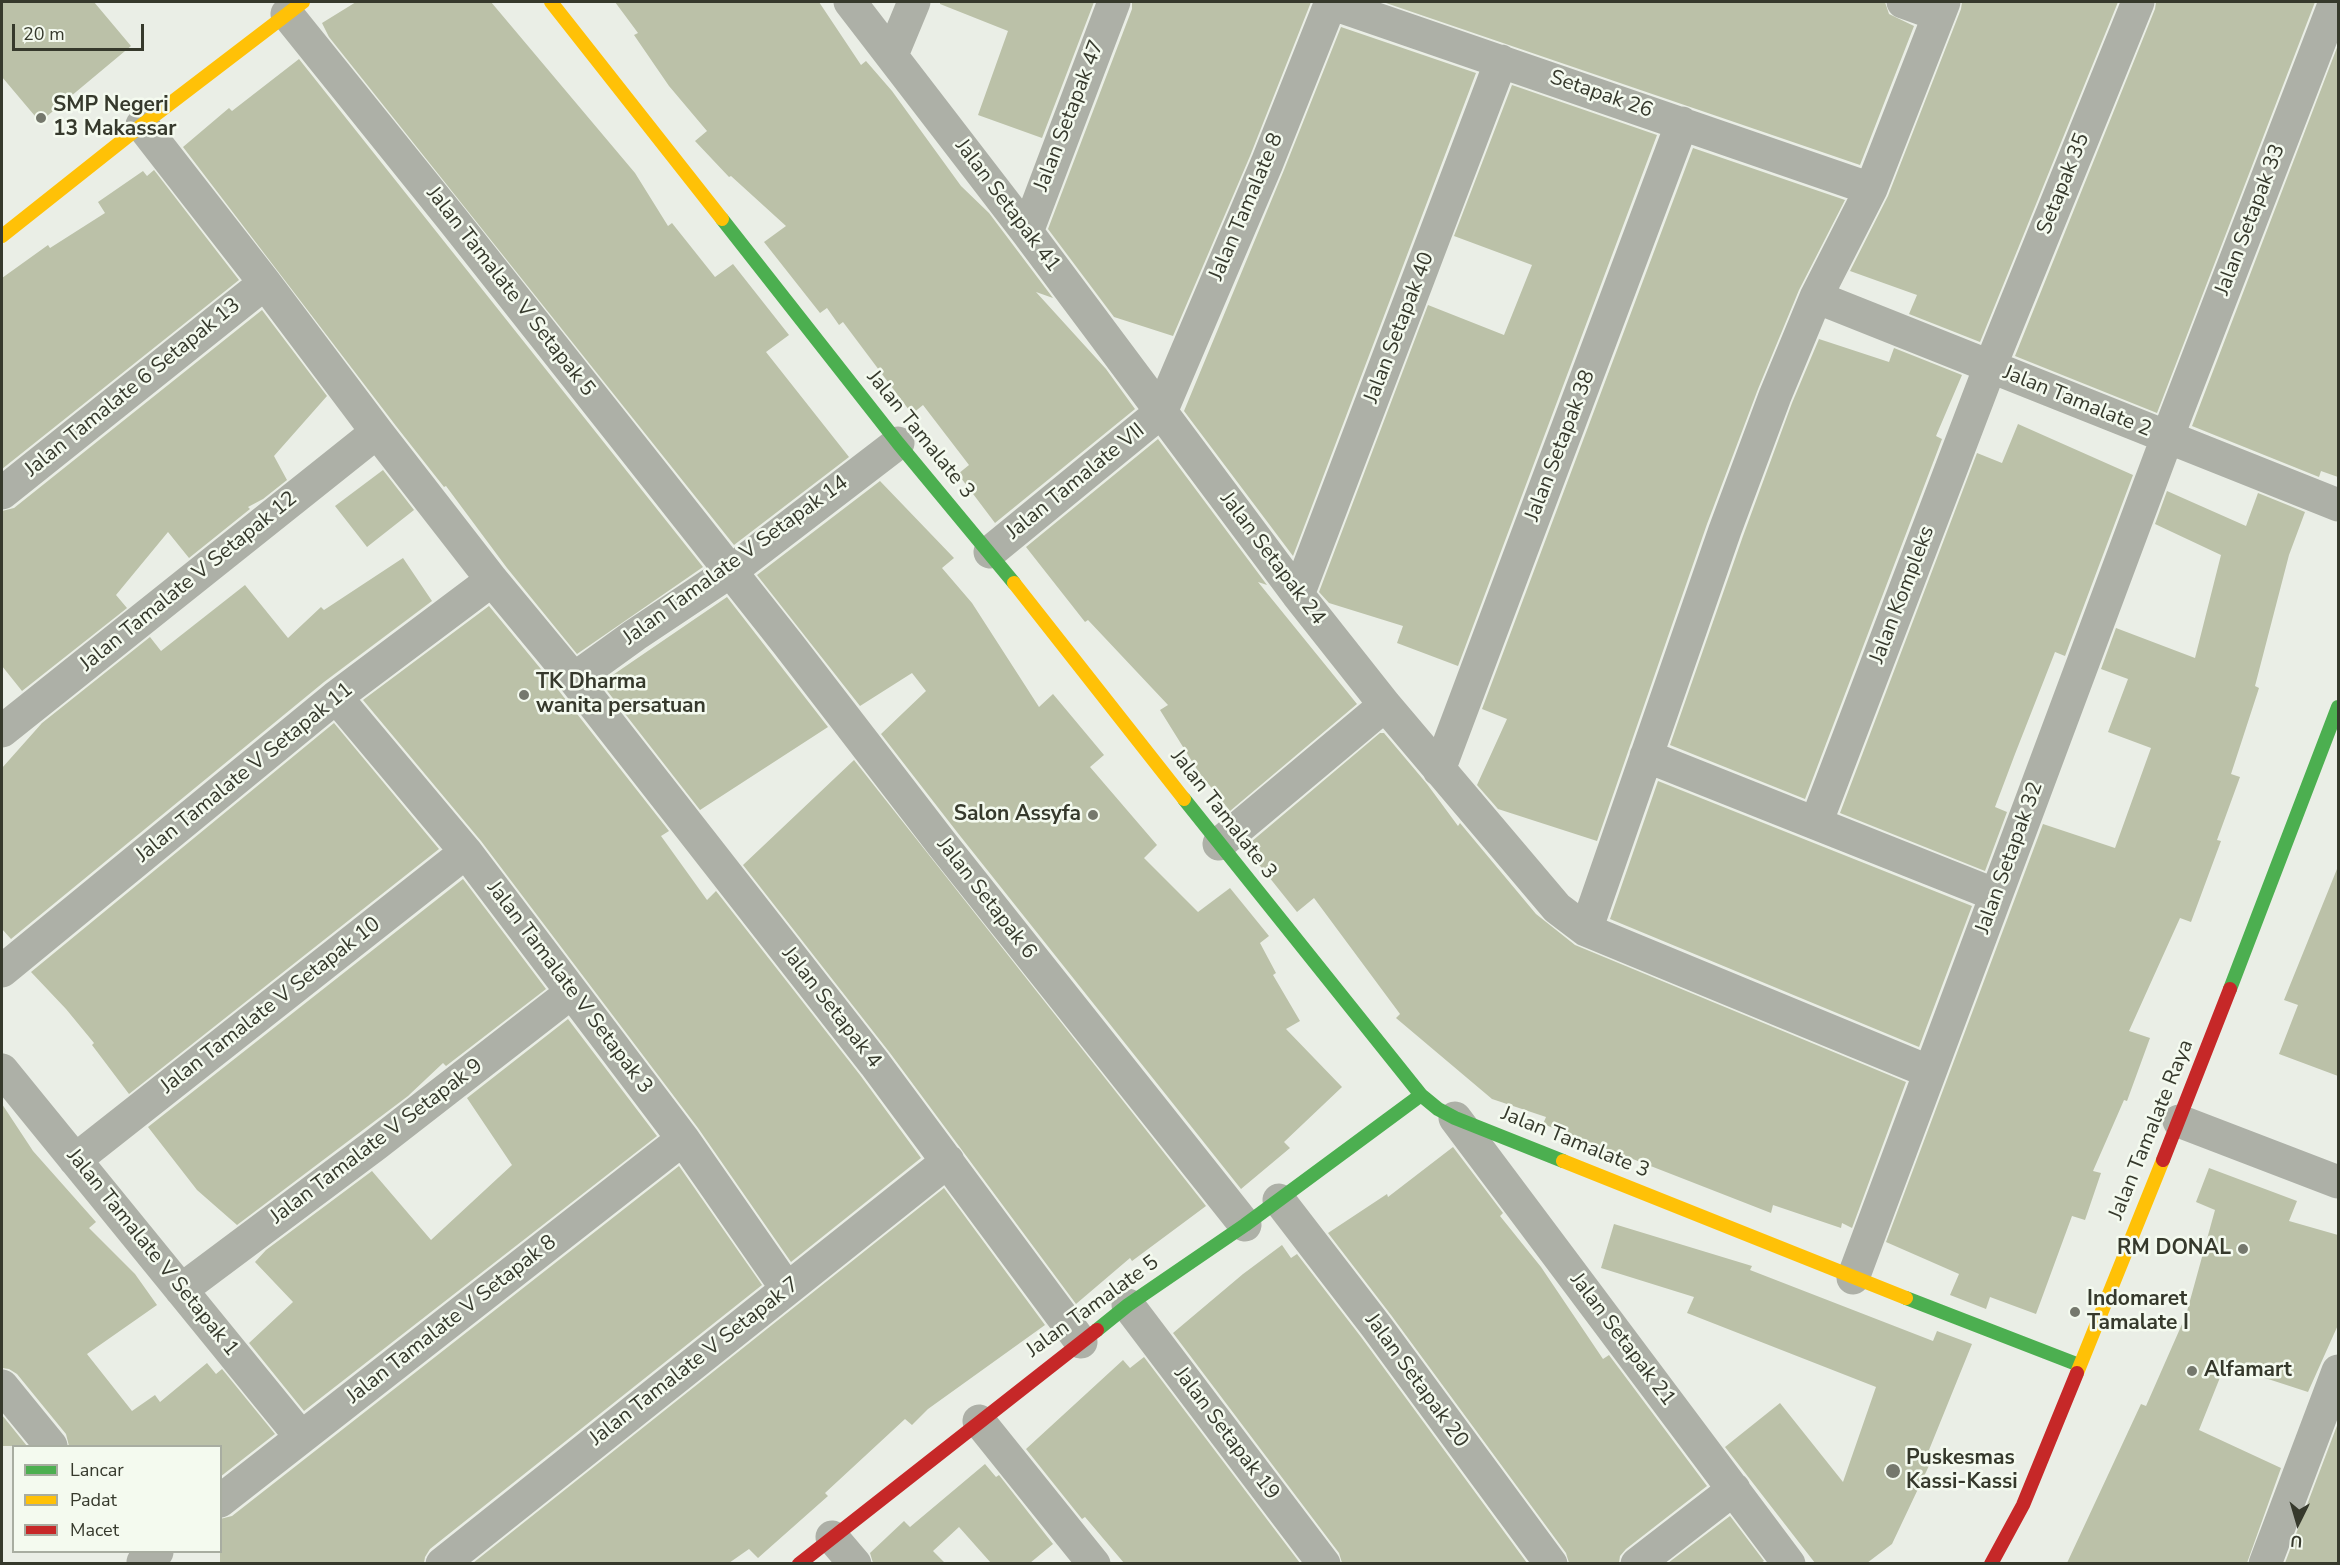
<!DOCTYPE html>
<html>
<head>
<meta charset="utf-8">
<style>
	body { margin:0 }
	#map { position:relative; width:2340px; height:1565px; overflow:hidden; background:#eaeee6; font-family:"Nunito Sans",sans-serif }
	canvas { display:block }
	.frame { position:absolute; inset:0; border:3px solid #36392c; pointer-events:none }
	.legend { position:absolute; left:12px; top:1445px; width:210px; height:108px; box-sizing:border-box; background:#f4faef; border:2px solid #a8ada1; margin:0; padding:8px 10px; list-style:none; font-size:18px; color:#36392c }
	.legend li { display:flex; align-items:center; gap:12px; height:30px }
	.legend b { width:30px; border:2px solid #a8ada1 }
	.north { position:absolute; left:2268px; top:1493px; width:60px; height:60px; -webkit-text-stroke:4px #f4faef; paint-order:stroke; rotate:185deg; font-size:16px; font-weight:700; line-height:24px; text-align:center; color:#36392c }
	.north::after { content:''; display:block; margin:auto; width:21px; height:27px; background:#36392c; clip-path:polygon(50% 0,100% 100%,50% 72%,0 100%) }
	.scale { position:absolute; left:12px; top:24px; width:132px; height:27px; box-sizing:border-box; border:3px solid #36392c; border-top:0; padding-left:8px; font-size:18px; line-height:21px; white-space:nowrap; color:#36392c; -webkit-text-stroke:4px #f4faef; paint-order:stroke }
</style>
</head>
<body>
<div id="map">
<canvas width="2340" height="1565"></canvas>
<div class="frame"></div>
<ul class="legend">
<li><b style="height:8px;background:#4caf50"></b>Lancar</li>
<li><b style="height:8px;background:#ffc107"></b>Padat</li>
<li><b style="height:8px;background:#c62828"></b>Macet</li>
</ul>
<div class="north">U</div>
<div class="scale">20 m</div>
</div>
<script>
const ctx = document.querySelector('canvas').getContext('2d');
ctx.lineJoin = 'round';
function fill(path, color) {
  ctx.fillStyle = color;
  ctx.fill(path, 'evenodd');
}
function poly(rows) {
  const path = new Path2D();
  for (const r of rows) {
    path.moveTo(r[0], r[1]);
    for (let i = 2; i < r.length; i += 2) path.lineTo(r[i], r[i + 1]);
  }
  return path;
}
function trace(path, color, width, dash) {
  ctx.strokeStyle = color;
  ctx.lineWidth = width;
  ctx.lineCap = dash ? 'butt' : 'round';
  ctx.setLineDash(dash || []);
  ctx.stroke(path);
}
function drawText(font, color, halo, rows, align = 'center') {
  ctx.font = font + ' "Nunito Sans",sans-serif';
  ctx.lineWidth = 5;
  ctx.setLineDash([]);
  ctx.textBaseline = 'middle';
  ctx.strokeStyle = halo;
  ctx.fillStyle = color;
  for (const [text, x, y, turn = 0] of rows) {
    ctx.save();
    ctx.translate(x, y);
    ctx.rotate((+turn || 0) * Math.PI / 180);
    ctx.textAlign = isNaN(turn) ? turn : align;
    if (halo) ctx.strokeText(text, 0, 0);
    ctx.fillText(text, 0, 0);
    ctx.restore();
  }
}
fill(poly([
	[2,2,94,2,131,46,40,122,2,77],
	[356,2,491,2,635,173,668,226,672,223,715,277,733,264,789,335,766,352,849,457,734,545,329,37,322,23],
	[615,2,819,2,861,65,866,61,892,91,961,186,989,213,1053,298,1036,292,1106,369,1135,409,995,523,958,474,969,465,923,405,912,414,843,322,839,325,827,308,820,313,764,242,786,226,731,176,729,177,695,141,707,131,669,86,634,35,638,33],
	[940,2,1094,2,1042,138,978,115,1008,31,940,4],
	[1132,2,1311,2,1250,156,1173,336,1114,317,1048,229,1132,9],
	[1383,2,1885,2,1889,14,1914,26,1860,165],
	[1962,2,2118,2,1980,342,1909,314,1917,295,1850,271,1888,196,1961,9],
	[2156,2,2315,2,2157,413,2015,356,2155,9],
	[1341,27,1476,73,1293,556,1184,411,1284,170],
	[2338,45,2338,477,2321,471,2319,477,2192,426],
	[299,59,703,567,577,654,507,568,446,486,444,487,396,426,183,147,229,108,232,111],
	[1512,85,1657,135,1458,666,1397,643,1403,626,1329,603,1319,592,1428,305,1504,335,1532,265,1454,236],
	[1693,148,1845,200,1799,290,1758,389,1707,524,1597,841,1498,809,1477,785,1507,719,1482,709],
	[154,170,239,280,2,469,2,278,48,245,50,248,105,213,98,202,143,171,147,176],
	[262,310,327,396,274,456,287,480,263,499,248,507,250,509,189,558,168,532,116,595,127,608,22,691,2,666,2,511,14,508],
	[1819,339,1889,362,1894,348,1962,375,1936,436,1942,439,1805,799,1670,745,1743,536,1792,403],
	[2018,424,2133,475,2065,656,2055,652,2015,754,1995,807,2007,812,1985,871,1840,813,1977,453,2002,463],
	[1158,439,1267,585,1258,582,1357,704,1230,811,1198,771,1160,710,1168,705,1088,620,1085,622,1026,547],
	[383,470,414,510,367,547,335,506],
	[880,481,954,558,942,568,972,603,1039,707,1053,694,1104,755,1090,767,1157,845,1144,858,1198,912,1230,888,1269,936,1260,943,1276,973,1273,975,1300,1021,1286,1029,1342,1087,1284,1142,1290,1148,1241,1189,957,832,881,734,926,691,912,673,860,706,757,575],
	[2167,491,2246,526,2258,493,2305,512,2289,555,2255,686,2259,688,2231,774,2240,777,2217,840,2221,841,2191,922,2180,918,2129,1031,2150,1038,2127,1101,2124,1100,2093,1171,2101,1173,2085,1220,2072,1216,2036,1314,1990,1297,1986,1309,1950,1295,1959,1274,1886,1242,2043,824,2115,848,2151,748,2108,732,2128,679,2101,669,2116,628,2195,658,2221,555,2155,524],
	[403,558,432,601,324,682,11,939,2,929,2,768,42,723,150,637,161,651,245,585,288,638,321,607,324,610],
	[727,597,828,727,700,810,601,683],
	[489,606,559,691,669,831,661,836,707,900,716,891,860,1075,921,1158,791,1262,698,1128,481,841,363,700],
	[334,723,439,849,129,1094,92,1045,94,1043,66,1009,31,972],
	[1380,733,1384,733,1427,784,1458,826,1460,823,1536,914,1575,945,1906,1082,1852,1228,1842,1223,1841,1228,1773,1205,1771,1213,1543,1124,1546,1117,1492,1099,1396,1018,1400,1014,1314,898,1297,912,1245,847],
	[854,760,1206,1206,1132,1261,1130,1258,1076,1304,890,1053,743,865],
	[1658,781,1972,906,1919,1047,1610,919],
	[2337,869,2338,869,2338,1076,2279,1054,2298,1005,2284,1000],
	[463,879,546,989,446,1066,443,1063,408,1096,237,1225,197,1190,148,1127],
	[568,1019,657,1136,304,1411,249,1343,293,1302,255,1262,266,1250,372,1171,431,1240,512,1165,467,1098],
	[2,1104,33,1151,96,1222,89,1228,135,1274,157,1305,87,1354,132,1411,155,1395,160,1402,207,1363,216,1374,222,1369,275,1434,220,1477,220,1446,69,1446,66,1434,17,1374,9,1369,2,1368],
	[1453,1147,1503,1213,1500,1216,1541,1267,1603,1359,1609,1355,1707,1486,1626,1549,1620,1556,1619,1563,1569,1563,1566,1553,1391,1315,1328,1233,1387,1194,1388,1197],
	[679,1166,762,1285,430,1549,425,1557,424,1563,220,1563,220,1519,232,1516],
	[2209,1168,2297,1201,2289,1221,2338,1235,2338,1325,2308,1392,2225,1365,2199,1430,2281,1468,2247,1563,2067,1563,2141,1404,2146,1406,2186,1315,2215,1210,2196,1202],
	[944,1188,1045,1325,928,1409,912,1425,905,1419,825,1493,828,1496,758,1558,749,1549,729,1563,473,1563],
	[1614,1224,1752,1266,1750,1270,1933,1341,1937,1331,1972,1344,1929,1450,1935,1453,1892,1544,1867,1563,1815,1563,1725,1447,1780,1403,1843,1482,1876,1387,1687,1313,1694,1297,1601,1268],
	[1282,1245,1291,1258,1297,1254,1361,1337,1527,1563,1342,1563,1339,1553,1173,1333,1243,1274],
	[1144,1357,1300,1563,1124,1563,1085,1517,1082,1519,1026,1449,1123,1360,1130,1368],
	[2,1415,27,1446,2,1446],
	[2338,1423,2338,1563,2285,1563],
	[985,1464,996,1477,999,1475,1053,1544,1030,1563,991,1563,959,1527,933,1551,945,1563,873,1563,870,1553,904,1521,910,1527],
	[1730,1516,1764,1561,1761,1563,1668,1563]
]), '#bbc1a8');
trace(poly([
	[850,2,1027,232,1298,595,1385,705,1557,908,1586,930,1930,1072],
	[1903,2,1939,15],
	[1330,3,1871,189],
	[287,14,452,219,788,644,942,844,1245,1225],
	[892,55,914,2],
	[142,125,265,283,377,432,492,580,574,679,875,1064,1081,1342],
	[1027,232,1114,2],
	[1816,297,2338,505],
	[2,493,265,283],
	[990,552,1161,412,1267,163,1331,2],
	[1298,595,1501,61],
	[574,679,635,635,731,571,898,443],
	[336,697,466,852,683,1139,787,1289],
	[2,731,377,432],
	[1646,756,1996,895],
	[1439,770,1682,123],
	[1816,823,1990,367,2138,2],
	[1219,844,1385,705],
	[1586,930,1725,530,1775,396,1816,297,1871,189,1944,2],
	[2,971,336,697,492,580],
	[2,1070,301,1437],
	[1455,1118,1789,1564],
	[2179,1121,2338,1182],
	[75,1160,466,852],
	[1279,1200,1376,1326,1551,1564],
	[1853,1278,2167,438,2335,2],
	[181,1290,375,1145,572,992],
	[1128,1305,1324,1564],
	[2,1386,51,1446],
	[979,1421,1094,1564],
	[220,1501,683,1139],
	[832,1537,855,1564],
	[143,1562,157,1552],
	[442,1564,948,1161],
	[1637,1564,1734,1489],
	[2265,1564,2338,1371]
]), '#adb0a7', 33);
trace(poly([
	[722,219,898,443,1014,583],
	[1184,799,1421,1095,1438,1109,1455,1118,1563,1161],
	[2230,989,2338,707],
	[1906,1298,2079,1365],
	[1097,1330,1128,1305,1245,1225,1421,1095]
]), '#4caf50', 14);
trace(poly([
	[551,2,722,219],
	[2,236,142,125,303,2],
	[1014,583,1184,799],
	[1563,1161,1906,1298],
	[2077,1373,2163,1160]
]), '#ffc107', 14);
trace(poly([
	[2163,1160,2230,989],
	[799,1564,1097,1330],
	[1991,1564,2023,1505,2077,1373]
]), '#c62828', 14);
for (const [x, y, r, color] of [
	[41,118,6,"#75786d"],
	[524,695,6,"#75786d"],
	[1093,815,6,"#75786d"],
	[2243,1249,6,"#75786d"],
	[2075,1312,6,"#75786d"],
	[2192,1371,6,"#75786d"],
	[1893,1471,8,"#75786d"]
]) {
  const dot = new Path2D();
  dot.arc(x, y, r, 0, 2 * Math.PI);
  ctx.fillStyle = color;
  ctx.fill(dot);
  trace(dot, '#f4faef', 2);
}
drawText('21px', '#36392c', '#f4faef', [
	["Setapak 26",1601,95,19],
	["Jalan Setapak 47",1070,116,-69],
	["Setapak 35",2064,184,-68],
	["Jalan Setapak 41",1007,206,53],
	["Jalan Tamalate 8",1247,207,-67],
	["Jalan Setapak 33",2251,220,-69],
	["Jalan Tamalate V Setapak 5",510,292,52],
	["Jalan Setapak 40",1400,328,-69],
	["Jalan Tamalate 6 Setapak 13",133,388,-39],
	["Jalan Tamalate 2",2077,402,22],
	["Jalan Tamalate 3",920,435,51],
	["Jalan Setapak 38",1561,446,-69],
	["Jalan Tamalate VII",1076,482,-39],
	["Jalan Setapak 24",1272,559,53],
	["Jalan Tamalate V Setapak 14",736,561,-36],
	["Jalan Tamalate V Setapak 12",189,582,-39],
	["Jalan Kompleks",1903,595,-69],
	["Jalan Tamalate V Setapak 11",245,773,-39],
	["Jalan Tamalate 3",1223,815,52],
	["Jalan Setapak 32",2010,858,-70],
	["Jalan Setapak 6",986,899,52],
	["Jalan Tamalate V Setapak 3",569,988,53],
	["Jalan Tamalate V Setapak 10",271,1006,-38],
	["Jalan Setapak 4",831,1008,52],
	["Jalan Tamalate Raya",2152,1130,-68],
	["Jalan Tamalate V Setapak 9",377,1142,-37],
	["Jalan Tamalate 3",1575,1143,22],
	["Jalan Tamalate V Setapak 1",152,1253,51],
	["Jalan Tamalate 5",1093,1307,-36],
	["Jalan Tamalate V Setapak 8",452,1320,-38],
	["Jalan Setapak 21",1622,1340,53],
	["Jalan Tamalate V Setapak 7",695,1362,-38],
	["Jalan Setapak 20",1416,1381,54],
	["Jalan Setapak 19",1226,1434,53]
]);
drawText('bold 21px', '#36392c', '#f4faef', [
	["SMP Negeri",53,106],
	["13 Makassar",53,130],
	["TK Dharma",536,683],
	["wanita persatuan",536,707],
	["Salon Assyfa",1081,815,"right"],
	["RM DONAL",2231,1249,"right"],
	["Indomaret",2087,1300],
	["Tamalate I",2087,1324],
	["Alfamart",2204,1371],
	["Puskesmas",1906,1459],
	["Kassi-Kassi",1906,1483]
], 'left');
</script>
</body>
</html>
